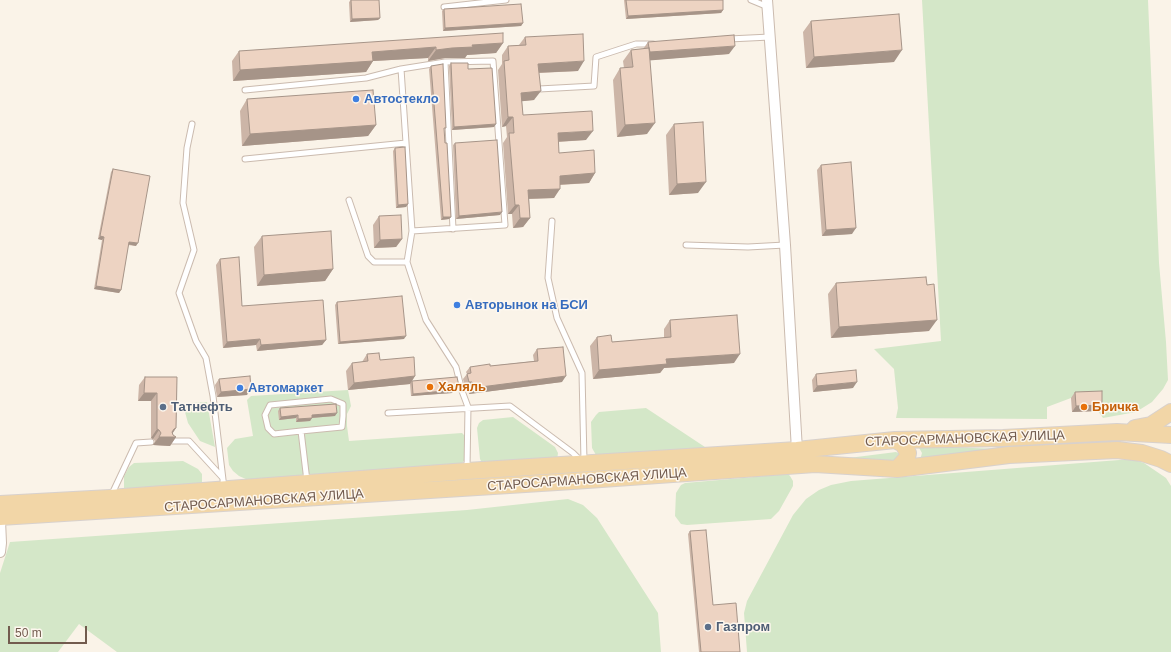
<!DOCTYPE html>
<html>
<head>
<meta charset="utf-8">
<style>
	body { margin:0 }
	#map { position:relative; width:1171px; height:652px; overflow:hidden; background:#faf3e8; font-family:Arial,sans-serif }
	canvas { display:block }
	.scale { position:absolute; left:8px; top:626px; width:79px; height:18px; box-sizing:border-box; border:2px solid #725b4e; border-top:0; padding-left:5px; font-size:12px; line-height:14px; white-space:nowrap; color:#725b4e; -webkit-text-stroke:3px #fdf7ee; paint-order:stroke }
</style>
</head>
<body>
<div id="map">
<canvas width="1171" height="652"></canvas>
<div class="scale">50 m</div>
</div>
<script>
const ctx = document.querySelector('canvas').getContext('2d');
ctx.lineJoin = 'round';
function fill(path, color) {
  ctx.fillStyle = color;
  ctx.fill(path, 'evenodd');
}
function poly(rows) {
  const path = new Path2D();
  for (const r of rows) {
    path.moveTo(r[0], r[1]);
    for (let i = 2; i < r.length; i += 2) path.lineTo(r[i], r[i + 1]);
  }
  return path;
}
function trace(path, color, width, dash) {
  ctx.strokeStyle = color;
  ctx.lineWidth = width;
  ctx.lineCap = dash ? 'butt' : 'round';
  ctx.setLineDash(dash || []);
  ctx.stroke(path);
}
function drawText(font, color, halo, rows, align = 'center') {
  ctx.font = font + ' Arial,sans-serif';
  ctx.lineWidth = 3;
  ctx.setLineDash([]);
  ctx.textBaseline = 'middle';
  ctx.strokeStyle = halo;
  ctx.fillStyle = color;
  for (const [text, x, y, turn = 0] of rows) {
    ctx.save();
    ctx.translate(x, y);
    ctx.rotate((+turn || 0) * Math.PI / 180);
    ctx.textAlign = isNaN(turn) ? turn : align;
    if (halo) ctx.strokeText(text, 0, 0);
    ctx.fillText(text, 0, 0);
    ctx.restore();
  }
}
fill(poly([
	[922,0,1148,0,1159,263,1166,342,1168,380,1163,389,1152,402,1136,412,1103,418,1098,411,1098,397,1071,398,1047,407,1047,419,896,418,898,408,894,369,874,349,941,341],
	[348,390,351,406,347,414,347,426,349,441,462,433,465,436,465,459,461,465,248,480,239,476,233,471,229,465,227,448,235,439,253,436,247,400,251,396],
	[207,402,215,447,200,441,188,423,185,412,189,403],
	[646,408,708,449,601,456,596,455,592,448,591,422,596,415,599,412],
	[513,417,555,447,558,453,557,460,482,463,480,459,477,428,479,423,483,420],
	[918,446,1000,449,920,460,922,453],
	[896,452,901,455,897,462,825,461],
	[1132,459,1144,463,1166,478,1171,486,1171,652,747,652,744,613,747,601,793,515,806,499,819,490,831,485,851,481],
	[183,461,198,469,202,474,202,484,124,493,124,476,129,467,134,463],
	[788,474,790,476,793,481,793,486,779,511,771,519,687,525,681,524,675,516,676,493,681,485,685,483],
	[568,499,583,505,597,518,658,613,661,652,117,652,79,624,58,652,0,652,0,573,10,542,467,510]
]), '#d4e7c8');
const lane = poly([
	[751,0,768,7],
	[444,7,506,0],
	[729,39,770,37],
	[445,62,453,229],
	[539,89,594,86,596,57,636,44,653,44],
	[245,90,366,78,401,69,412,231,505,225,493,61,445,62,401,69],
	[192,124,187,148,183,203,194,250,179,293,196,341,206,358,213,396,224,488],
	[245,159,406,143],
	[349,200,368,256,374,262,407,262],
	[552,221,548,278,557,318,582,373,584,461],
	[412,231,407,262,426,320,456,367,462,391,468,407,467,468],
	[686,245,748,247,785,245],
	[388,413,510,406,573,453,581,461],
	[301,431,274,434,268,428,265,415,270,405,331,399,343,404,343,416,342,427,301,431,307,481],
	[170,441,189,441,222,477],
	[111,496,136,443,151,442]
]);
const street = poly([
	[767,0,785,245,797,450],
	[0,520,1,543,0,552]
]);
const primary = poly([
	[1135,428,1151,425,1171,412],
	[895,440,903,444,908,453,907,458,897,469],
	[0,504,110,498,467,471,797,450,895,440,1003,438,1117,432,1171,435],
	[0,517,573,481,815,464,897,469,1009,455,1117,450,1142,453,1161,459,1171,464]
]);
trace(lane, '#cbbbaf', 7);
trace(street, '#cbbbaf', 12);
trace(primary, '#d8d1cd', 18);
trace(lane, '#fff', 5);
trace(street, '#fff', 10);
trace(primary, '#f2d6a7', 16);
fill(poly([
	[351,0,379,0,380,18,378,20,350,22,349,2],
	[624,0,723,0,723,10,721,13,626,19],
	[444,9,523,23,521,26,443,31,442,11],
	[811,21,894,62,806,68,803,32],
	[525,37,578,71,539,73,534,100,522,101,523,115,586,140,558,142,559,153,595,173,589,183,560,185,554,198,529,199,530,218,523,227,513,228,512,214,508,214,503,143,507,137,506,126,502,127,498,70,502,64,502,55,508,46,519,45],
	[648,42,729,54,650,60,647,134,617,137,613,80,620,68,624,68,623,61,631,50,643,49],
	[503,43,496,53,467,55,465,58,445,58,428,61,428,58,373,61,366,72,233,81,232,61,239,51],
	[451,63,468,69,494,127,452,130,449,66],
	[431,66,444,131,451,217,449,219,441,220,429,69],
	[247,99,376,125,368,136,242,146,240,111],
	[674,124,698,193,669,195,666,135],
	[455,143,500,215,456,219,453,145],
	[395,148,408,204,406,207,396,208,393,151],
	[821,165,852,234,822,236,817,170],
	[113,169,136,246,128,245,121,290,119,293,94,289,102,240,98,239,111,172],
	[379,216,402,239,396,247,374,248,373,225],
	[262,236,333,269,325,281,257,286,254,247],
	[220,259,242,306,326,340,322,345,257,351,256,345,223,348,216,265],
	[836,283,927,285,929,331,831,338,828,294],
	[337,302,404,339,338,344,335,305],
	[670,320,734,363,664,368,660,373,593,379,590,346,597,337,612,342,664,338,664,329],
	[537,349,562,382,469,394,468,388,465,388,463,379,467,374,466,372,470,367,490,366,534,361,533,355],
	[367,354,380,360,415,376,410,384,348,390,346,371,352,363,362,362],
	[816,374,853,388,813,392,812,380],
	[145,377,177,377,176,428,172,434,173,435,176,437,170,446,153,445,155,441,153,439,151,438,151,401,138,401,139,385],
	[219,379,247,395,217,397,215,385],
	[412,381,457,389,454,389,452,393,411,396,410,384],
	[1075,392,1102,405,1098,411,1072,412,1071,398],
	[280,408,335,416,312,418,310,421,296,422,296,418,279,420,278,411],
	[690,531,713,605,740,652,699,652,688,534]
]), '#ccb5a7');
fill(poly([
	[723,10,721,13,626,19,628,16],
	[380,18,378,20,350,22,352,19],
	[523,23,521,26,443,31,445,28],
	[503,43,496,53,467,55,465,58,445,58,428,61,436,50,472,45],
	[735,46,729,54,643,61,649,52],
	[436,47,428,58,373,61,366,72,233,81,240,70,372,52],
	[902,50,894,62,806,68,814,57],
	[584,61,578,71,532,73,538,64],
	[541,91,534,100,515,102,521,93],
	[508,117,513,117,506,126,502,127],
	[655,123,647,134,617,137,625,125],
	[496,124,494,127,452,130,454,127],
	[376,125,368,136,242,146,250,134],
	[593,131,586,140,552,142,558,133],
	[595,173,589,183,553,185,560,176],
	[706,182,698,193,669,195,677,184],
	[560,189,554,198,522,199,528,190],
	[408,204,406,207,396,208,398,205],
	[515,205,519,205,512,214,508,214],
	[502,212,500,215,456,219,459,216],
	[443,217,451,217,449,219,441,220],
	[520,218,530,218,523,227,513,228],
	[856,228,852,234,822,236,826,230],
	[100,236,104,237,102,240,98,239],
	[402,239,396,247,374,248,380,240],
	[129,242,138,243,136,246,127,244],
	[333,269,325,281,257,286,264,275],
	[96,286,121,290,119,293,94,289],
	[937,320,929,331,831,338,839,327],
	[406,336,404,339,338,344,340,342],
	[260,339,256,345,223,348,227,342],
	[326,340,322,345,257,351,261,345],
	[740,354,734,363,664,368,660,373,593,379,599,370,666,359],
	[415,376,410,384,348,390,354,383],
	[566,376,562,382,469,394,473,388],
	[469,382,472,382,468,388,465,388],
	[857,382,853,388,813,392,817,386],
	[459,386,457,389,452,389,454,387],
	[251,389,247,395,217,397,221,392],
	[454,390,452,393,411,396,413,394],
	[144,393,157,393,151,401,138,401],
	[1102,405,1098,411,1072,412,1076,406],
	[337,413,335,416,310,418,312,415],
	[298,415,296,418,279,420,281,417],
	[312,418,310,421,296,422,298,419],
	[176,428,170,437,176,437,170,446,153,445,159,437],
	[157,429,159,430,153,439,151,438]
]), '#a69488');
const building = poly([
	[351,0,379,0,380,18,352,19,351,0],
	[626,0,723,0,723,10,628,16,626,0],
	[521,4,523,23,445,28,444,9,521,4],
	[899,14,902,50,814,57,811,21,899,14],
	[503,33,503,43,472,45,473,47,452,48,436,50,436,47,372,52,373,61,240,70,239,51,503,33],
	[583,34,584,61,538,64,541,91,521,93,523,115,592,111,593,131,558,133,559,153,594,150,595,173,560,176,560,189,528,190,530,218,520,218,519,205,515,205,509,133,514,133,513,117,508,117,504,61,509,60,508,46,526,45,525,37,583,34],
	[734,35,735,46,650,52,649,48,648,42,734,35],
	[649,48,655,123,625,125,620,68,633,67,631,50,649,48],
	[451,63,468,63,468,69,492,68,496,124,454,127,451,63],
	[443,64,446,128,444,128,445,143,447,143,451,217,443,217,431,66,443,64],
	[373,90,376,125,250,134,247,99,373,90],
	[703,122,706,182,677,184,674,124,703,122],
	[497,140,502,212,459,216,455,143,497,140],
	[405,147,408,204,398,205,395,148,405,147],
	[851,162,856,228,826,230,821,165,851,162],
	[113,169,150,176,138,243,129,242,121,290,96,286,104,237,100,236,113,169],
	[401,215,402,239,380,240,379,216,401,215],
	[331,231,333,269,264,275,262,236,331,231],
	[239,257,242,306,323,300,326,340,261,345,260,339,227,342,220,259,239,257],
	[926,277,927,285,934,284,937,320,839,327,836,283,926,277],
	[402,296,406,336,340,342,337,302,402,296],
	[737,315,740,354,666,359,667,364,599,370,597,337,611,335,612,342,671,337,670,320,737,315],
	[563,347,566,376,473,388,472,382,469,382,467,374,471,373,470,367,490,364,490,366,538,361,537,349,563,347],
	[379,353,380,360,414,357,415,376,354,383,352,363,368,361,367,354,379,353],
	[856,370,857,382,817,386,816,374,856,370],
	[250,376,251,389,221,392,219,379,250,376],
	[145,377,177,377,176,428,174,429,172,432,173,435,176,437,159,437,161,433,159,430,157,429,157,393,144,393,145,377],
	[457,377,459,386,454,387,454,390,413,394,412,381,457,377],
	[1102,391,1102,405,1076,406,1075,392,1102,391],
	[336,404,337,413,312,415,312,418,298,419,298,415,281,417,280,408,336,404],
	[706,530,713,605,736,603,740,652,701,652,690,531,706,530]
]);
fill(building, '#edd3c2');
trace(building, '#a69488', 1);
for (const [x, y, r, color] of [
	[356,99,4,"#3f7fe0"],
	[457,305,4,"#3f7fe0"],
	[430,387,4,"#e8710a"],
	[240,388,4,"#3f7fe0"],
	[163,407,4,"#5c6f8a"],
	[1084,407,4,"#e8710a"],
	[708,627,4,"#5c6f8a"]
]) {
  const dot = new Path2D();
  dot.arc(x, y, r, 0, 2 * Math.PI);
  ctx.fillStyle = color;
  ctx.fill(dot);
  trace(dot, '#fdf7ee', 1.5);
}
drawText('bold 13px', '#366cbe', '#fdf7ee', [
	["Автостекло",364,99],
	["Авторынок на БСИ",465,305],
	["Автомаркет",248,388]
], 'left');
drawText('bold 13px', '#c56008', '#fdf7ee', [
	["Халяль",438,387],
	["Бричка",1092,407]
], 'left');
drawText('bold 13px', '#4e5e75', '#fdf7ee', [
	["Татнефть",171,407],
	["Газпром",716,627]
], 'left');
drawText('13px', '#725b4e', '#fdf7ee', [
	["СТАРОСАРМАНОВСКАЯ УЛИЦА",965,439,-2],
	["СТАРОСАРМАНОВСКАЯ УЛИЦА",587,480,-4],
	["СТАРОСАРМАНОВСКАЯ УЛИЦА",264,501,-4]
]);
</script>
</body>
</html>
